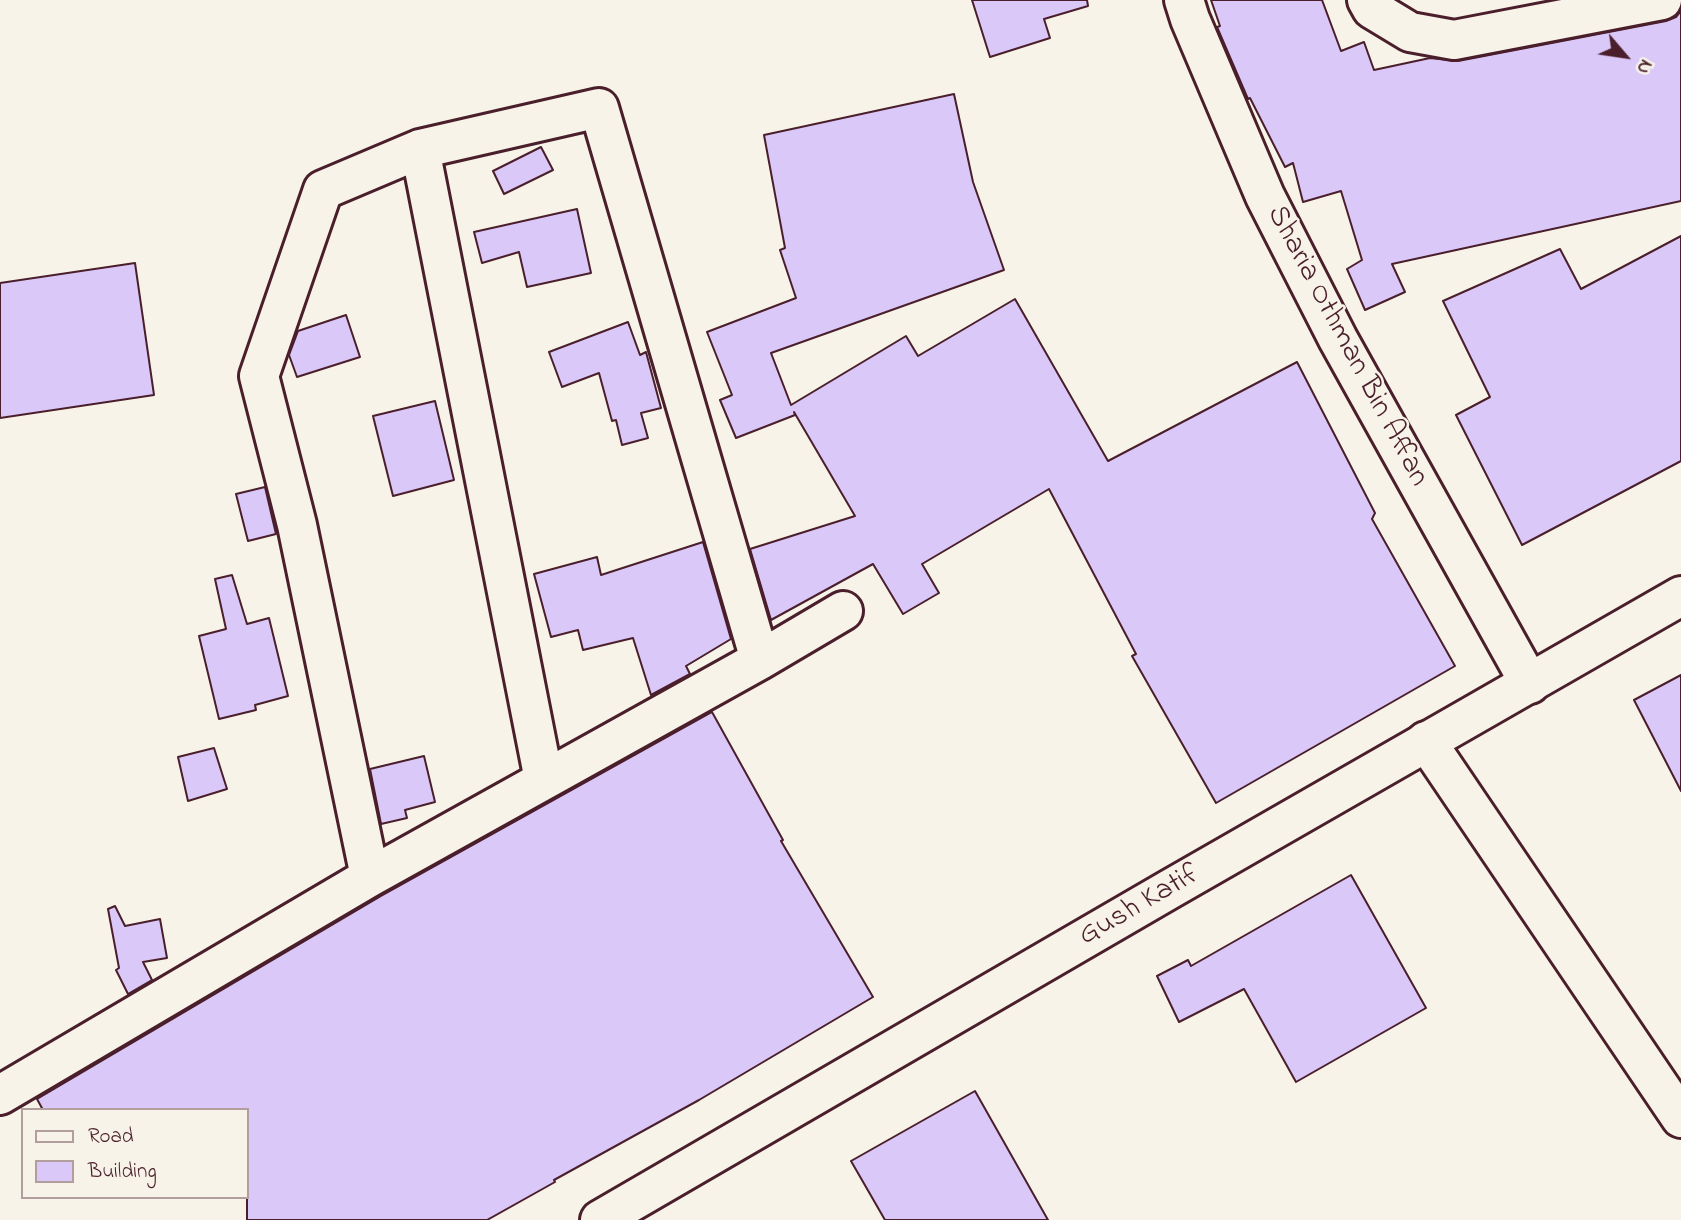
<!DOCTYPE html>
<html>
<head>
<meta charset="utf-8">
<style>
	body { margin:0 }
	#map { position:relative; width:1681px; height:1220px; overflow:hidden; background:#f7f3e8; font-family:"Indie Flower",sans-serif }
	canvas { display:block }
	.legend { position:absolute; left:21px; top:1108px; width:228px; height:91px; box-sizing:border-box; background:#f7f3e8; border:2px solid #b29e9c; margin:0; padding:9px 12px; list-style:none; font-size:21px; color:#4a1f2b }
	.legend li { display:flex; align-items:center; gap:14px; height:35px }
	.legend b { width:35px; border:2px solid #b29e9c }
	.north { position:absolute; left:1590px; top:21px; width:70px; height:70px; -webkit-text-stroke:5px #f7f3e8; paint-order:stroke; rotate:119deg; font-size:19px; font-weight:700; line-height:28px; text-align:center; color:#4a1f2b }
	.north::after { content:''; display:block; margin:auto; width:24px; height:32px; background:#4a1f2b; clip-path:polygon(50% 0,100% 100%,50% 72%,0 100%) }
</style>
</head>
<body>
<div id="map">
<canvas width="1681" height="1220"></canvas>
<ul class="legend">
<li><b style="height:9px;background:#f7f3e8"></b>Road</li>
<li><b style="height:19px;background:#dac8f9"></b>Building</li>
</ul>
<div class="north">N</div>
</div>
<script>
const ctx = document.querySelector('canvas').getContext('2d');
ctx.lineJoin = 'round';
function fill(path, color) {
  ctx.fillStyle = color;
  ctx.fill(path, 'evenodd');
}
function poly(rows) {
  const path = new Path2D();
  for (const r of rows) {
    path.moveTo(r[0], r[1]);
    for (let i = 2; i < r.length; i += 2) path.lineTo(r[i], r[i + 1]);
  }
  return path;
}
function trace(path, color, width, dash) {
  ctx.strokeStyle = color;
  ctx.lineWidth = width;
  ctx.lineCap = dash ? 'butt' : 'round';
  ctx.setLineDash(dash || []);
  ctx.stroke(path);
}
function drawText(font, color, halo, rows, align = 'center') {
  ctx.font = font + ' "Indie Flower",sans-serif';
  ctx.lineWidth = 5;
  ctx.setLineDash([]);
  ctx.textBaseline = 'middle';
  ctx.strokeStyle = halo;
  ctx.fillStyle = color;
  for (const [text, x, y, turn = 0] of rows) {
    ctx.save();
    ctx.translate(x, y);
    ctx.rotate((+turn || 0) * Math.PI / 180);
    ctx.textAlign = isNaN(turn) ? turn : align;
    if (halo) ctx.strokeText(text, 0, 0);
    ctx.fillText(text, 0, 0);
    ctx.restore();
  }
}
const building = poly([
	[972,0,1087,0,1088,6,1044,19,1050,38,990,57,972,0],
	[1211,0,1322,0,1341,51,1364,42,1374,70,1430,58,1458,61,1666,21,1676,17,1681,11,1681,201,1392,264,1405,292,1365,310,1347,269,1362,260,1341,191,1303,202,1293,163,1285,167,1250,98,1248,99,1217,27,1220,26,1211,0],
	[954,94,973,182,1004,270,771,353,791,405,906,336,918,356,1015,299,1108,461,1297,362,1375,513,1372,519,1455,666,1216,803,1132,656,1136,654,1049,489,922,564,939,593,903,614,873,564,771,620,750,549,855,516,794,412,795,415,736,438,720,400,732,395,707,332,796,298,780,250,785,248,764,135,954,94],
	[541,147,553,170,504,194,493,171,541,147],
	[577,209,591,273,527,287,519,252,482,263,474,232,577,209],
	[1681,236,1681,461,1522,545,1456,415,1490,397,1443,301,1560,249,1581,289,1681,236],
	[135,263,154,395,0,418,0,283,135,263],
	[346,315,360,357,297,377,289,355,298,331,346,315],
	[628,322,640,355,646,352,661,408,641,413,648,438,622,445,616,420,612,421,599,373,562,387,549,352,628,322],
	[435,401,454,480,393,496,373,416,435,401],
	[265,487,276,534,248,541,236,494,265,487],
	[703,542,731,639,686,666,690,674,651,695,633,638,583,650,578,630,551,637,534,574,597,557,601,575,703,542],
	[232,575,247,624,269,618,288,696,255,705,256,710,219,719,199,636,226,629,215,579,232,575],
	[1681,675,1681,791,1634,700,1681,675],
	[712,712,783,840,781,841,873,997,699,1100,554,1180,555,1182,487,1220,247,1220,247,1110,43,1110,37,1099,381,896,712,712],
	[214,748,227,789,188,801,178,757,214,748],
	[424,756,435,802,405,810,407,818,381,824,370,769,424,756],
	[1351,875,1426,1008,1296,1082,1244,989,1179,1022,1157,976,1188,960,1191,966,1351,875],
	[115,906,125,926,160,919,167,958,143,962,152,980,128,994,116,970,119,968,108,909,115,906],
	[975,1091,1048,1220,885,1220,851,1161,975,1091]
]);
fill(building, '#dac8f9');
trace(building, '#4a1f2b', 2);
const minor = poly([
	[1184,0,1190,19,1265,196,1338,339,1530,684],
	[1367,0,1372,9,1410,32,1454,40,1662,0],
	[420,149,544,780],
	[1426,741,1681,1118],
	[370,877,297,525,259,376,323,190,420,149,599,108,760,660],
	[0,1095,370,877,760,660,843,611]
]);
const major = poly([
	[600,1220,1170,889,1681,596]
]);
trace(minor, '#4a1f2b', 44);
trace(major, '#4a1f2b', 44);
trace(minor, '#f7f3e8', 38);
trace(major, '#f7f3e8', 38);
drawText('30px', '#4a1f2b', '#f7f3e8', [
	["Sharia Othman Bin Affan",1346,347,62],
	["Gush Katif",1140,907,-30]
]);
</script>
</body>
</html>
